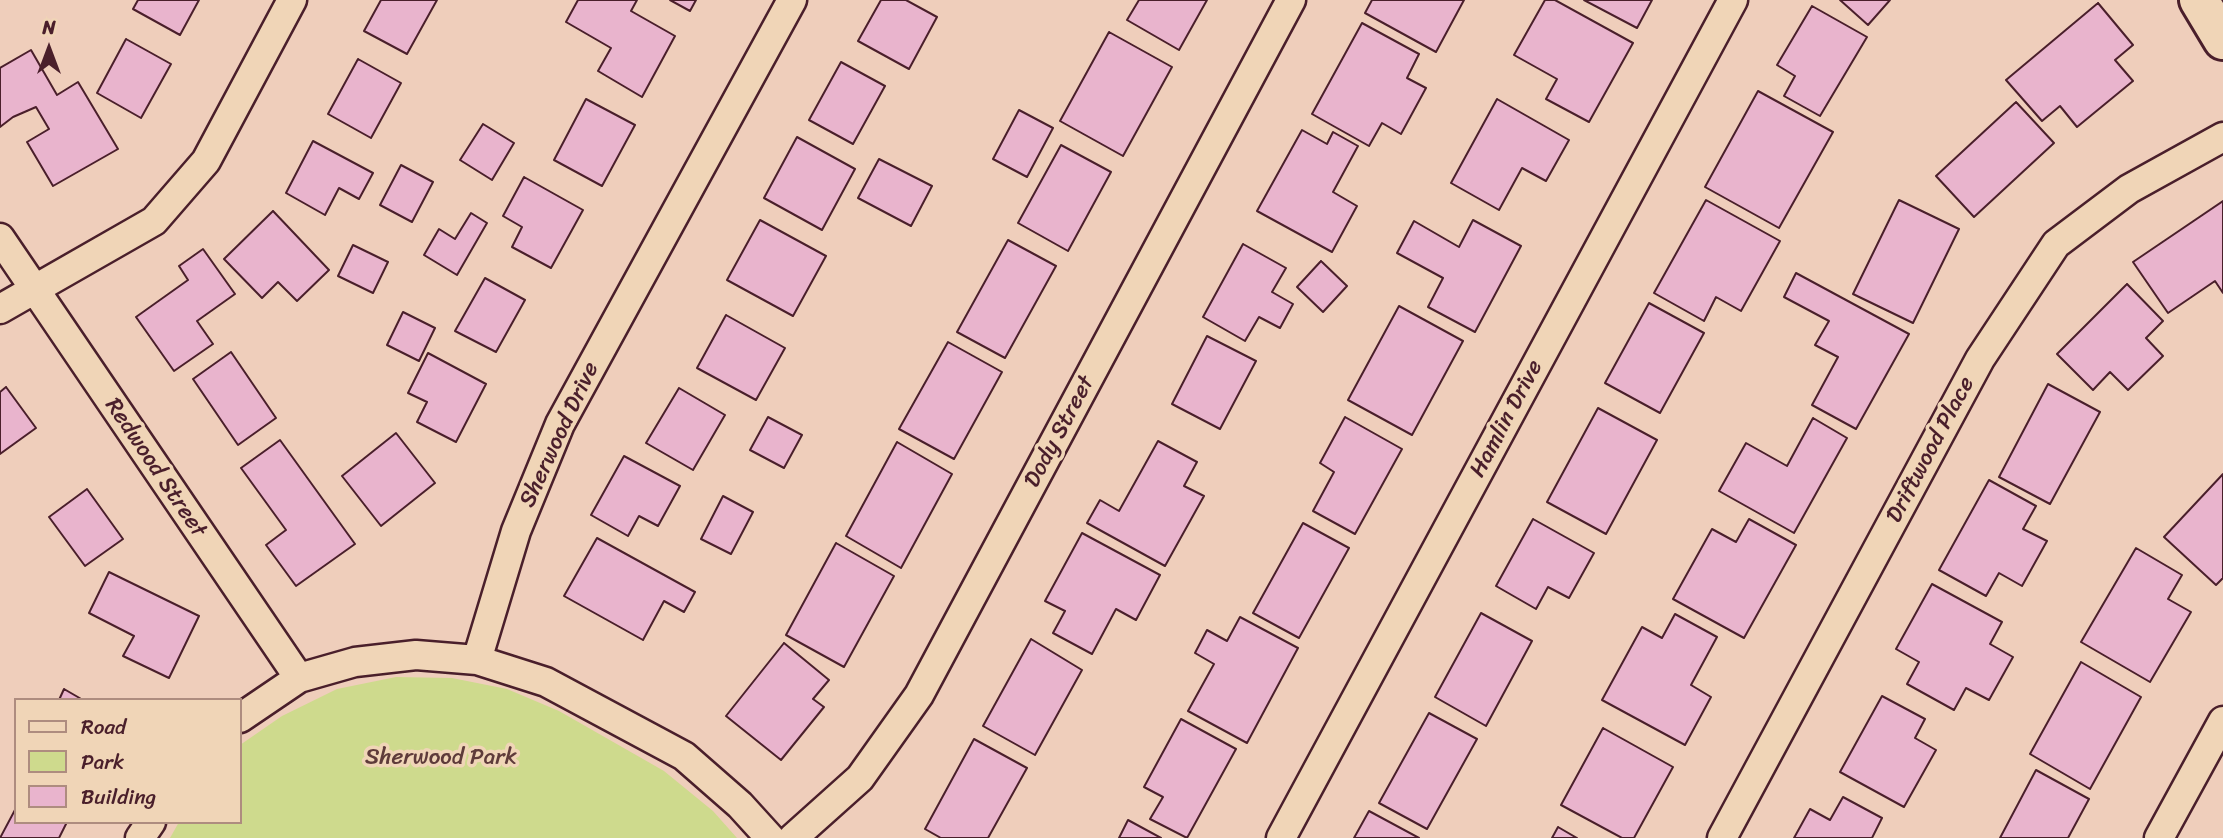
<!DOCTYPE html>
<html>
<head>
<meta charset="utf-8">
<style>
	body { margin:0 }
	#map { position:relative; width:2223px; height:838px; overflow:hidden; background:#efcebb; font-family:Sriracha,sans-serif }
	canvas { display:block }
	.legend { position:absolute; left:14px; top:698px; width:228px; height:126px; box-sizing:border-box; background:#f0d5b7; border:2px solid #ae8c7f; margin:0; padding:9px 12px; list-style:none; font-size:21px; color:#4a1f2b }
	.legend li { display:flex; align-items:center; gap:14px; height:35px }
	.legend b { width:35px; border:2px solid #ae8c7f }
	.north { position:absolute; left:14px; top:14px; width:70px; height:70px; -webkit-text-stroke:5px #f0d5b7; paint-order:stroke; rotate:0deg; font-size:19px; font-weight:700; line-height:28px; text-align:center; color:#4a1f2b }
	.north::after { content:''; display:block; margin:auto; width:24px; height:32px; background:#4a1f2b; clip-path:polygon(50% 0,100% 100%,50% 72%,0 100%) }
</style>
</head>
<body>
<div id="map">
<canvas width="2223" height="838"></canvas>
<ul class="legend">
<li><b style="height:9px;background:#f0d5b7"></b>Road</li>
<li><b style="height:19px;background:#ceda8d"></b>Park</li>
<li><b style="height:19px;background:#e9b4cd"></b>Building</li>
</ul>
<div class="north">N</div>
</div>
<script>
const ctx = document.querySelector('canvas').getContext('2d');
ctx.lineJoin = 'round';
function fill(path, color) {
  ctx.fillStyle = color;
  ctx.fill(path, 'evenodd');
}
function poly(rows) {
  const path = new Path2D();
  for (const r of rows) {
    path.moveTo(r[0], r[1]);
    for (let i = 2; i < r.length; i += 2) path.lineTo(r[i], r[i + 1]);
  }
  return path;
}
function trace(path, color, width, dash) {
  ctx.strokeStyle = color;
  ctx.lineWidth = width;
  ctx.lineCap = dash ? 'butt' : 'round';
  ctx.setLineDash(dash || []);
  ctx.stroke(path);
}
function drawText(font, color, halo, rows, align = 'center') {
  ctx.font = font + ' Sriracha,sans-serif';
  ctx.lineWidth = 7;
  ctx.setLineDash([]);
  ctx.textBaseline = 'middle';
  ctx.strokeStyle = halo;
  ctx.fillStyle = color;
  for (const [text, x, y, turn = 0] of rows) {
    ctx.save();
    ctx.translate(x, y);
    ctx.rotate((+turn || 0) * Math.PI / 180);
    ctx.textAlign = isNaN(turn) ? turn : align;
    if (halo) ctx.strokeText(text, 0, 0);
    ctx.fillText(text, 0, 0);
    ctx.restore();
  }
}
fill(poly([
	[396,677,452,678,507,689,559,711,664,771,713,811,737,838,170,838,179,822,240,822,240,745,282,716,337,689]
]), '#ceda8d');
const building = poly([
	[138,0,199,0,180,35,133,9,138,0],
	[381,0,437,0,407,54,364,31,381,0],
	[578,0,637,0,631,11,675,36,642,97,598,71,611,48,566,22,578,0],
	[670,0,696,0,690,11,670,0],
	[881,0,906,0,937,17,909,69,858,41,881,0],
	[1139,0,1207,0,1179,50,1127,20,1139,0],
	[1372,0,1464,0,1436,52,1365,13,1372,0],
	[1545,0,1555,0,1633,43,1589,122,1546,99,1557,79,1514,55,1545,0],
	[1584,0,1652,0,1637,28,1584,0],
	[1840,0,1890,0,1868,25,1840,0],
	[2098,3,2133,45,2115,60,2133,81,2077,127,2060,106,2042,121,2006,80,2098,3],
	[1812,6,1867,37,1820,116,1784,96,1795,76,1777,65,1812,6],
	[1362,23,1419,54,1407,78,1426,88,1401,134,1382,123,1369,146,1312,114,1362,23],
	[1109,32,1172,67,1123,156,1060,121,1109,32],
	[126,39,171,64,141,118,97,93,126,39],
	[31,50,57,95,78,82,118,149,53,186,27,142,49,129,36,107,13,117,0,127,0,68,31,50],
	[358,59,401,83,371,138,328,114,358,59],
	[841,62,885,86,853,144,809,120,841,62],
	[1758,91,1833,132,1779,228,1705,187,1758,91],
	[586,99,635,125,602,186,554,160,586,99],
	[1497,99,1569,140,1546,181,1522,168,1499,210,1451,183,1497,99],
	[2016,102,2054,143,1974,217,1936,176,2016,102],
	[1019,110,1053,128,1027,177,993,159,1019,110],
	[483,124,514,143,492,180,460,160,483,124],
	[1302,130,1327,144,1333,132,1358,146,1333,192,1357,206,1332,252,1257,211,1302,130],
	[797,137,855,169,822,230,764,198,797,137],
	[313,141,373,173,359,199,339,188,325,215,286,193,313,141],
	[1061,145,1111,172,1068,251,1018,223,1061,145],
	[879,159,932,186,911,226,858,198,879,159],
	[401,165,433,182,412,222,380,205,401,165],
	[524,177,583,210,551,268,512,247,522,227,503,216,524,177],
	[1706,200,1780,241,1741,311,1716,297,1704,321,1654,293,1706,200],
	[1899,200,1959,229,1913,323,1853,294,1899,200],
	[2223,201,2223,293,2215,281,2168,313,2133,262,2223,201],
	[273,211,329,270,297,301,278,282,262,298,224,259,273,211],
	[471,213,487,223,457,275,424,255,439,229,455,239,471,213],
	[760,220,826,256,793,316,727,280,760,220],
	[1473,220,1521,246,1475,332,1428,307,1443,278,1397,253,1414,221,1459,247,1473,220],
	[1008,240,1056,266,1005,358,957,332,1008,240],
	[1243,244,1286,268,1272,292,1293,304,1280,328,1259,317,1245,341,1203,317,1243,244],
	[353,245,388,262,373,293,338,276,353,245],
	[203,249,235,294,197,321,213,344,174,371,136,317,188,280,179,266,203,249],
	[1321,261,1347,286,1323,312,1297,287,1321,261],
	[1796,273,1909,334,1856,429,1812,405,1838,357,1815,345,1829,321,1784,297,1796,273],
	[485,278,525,300,496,352,455,331,485,278],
	[2127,284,2163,321,2146,338,2163,356,2128,390,2110,372,2093,390,2057,354,2127,284],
	[1649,303,1704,333,1660,413,1605,383,1649,303],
	[1399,306,1463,341,1412,435,1348,400,1399,306],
	[403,312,435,328,419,361,387,345,403,312],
	[726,315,785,348,756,400,697,368,726,315],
	[1207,336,1256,361,1220,429,1172,404,1207,336],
	[948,342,1002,372,954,459,899,429,948,342],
	[231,352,276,418,238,445,193,379,231,352],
	[428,353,486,384,456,442,417,422,427,402,408,393,428,353],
	[2048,384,2100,412,2050,504,1999,477,2048,384],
	[6,387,36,428,0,454,0,392,6,387],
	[679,388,725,415,693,470,646,443,679,388],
	[1598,408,1657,440,1606,534,1547,502,1598,408],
	[768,417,802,435,784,468,750,450,768,417],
	[1345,417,1402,449,1355,534,1313,511,1334,472,1320,463,1345,417],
	[1813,418,1847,438,1794,533,1719,491,1746,443,1787,466,1813,418],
	[396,433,435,483,381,526,342,476,396,433],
	[280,440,355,544,296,586,266,545,286,530,241,468,280,440],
	[1158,441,1197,462,1184,486,1204,496,1165,566,1087,523,1100,500,1119,511,1158,441],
	[897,442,952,474,901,568,846,536,897,442],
	[624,456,680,486,658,526,639,516,628,536,591,515,624,456],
	[2223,474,2223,578,2216,585,2164,537,2223,474],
	[1989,480,2036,506,2023,529,2047,541,2022,586,1999,573,1986,596,1939,570,1989,480],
	[87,489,123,539,85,566,49,517,87,489],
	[723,496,753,512,731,554,701,539,723,496],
	[1533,519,1594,553,1569,598,1548,587,1536,609,1496,586,1533,519],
	[1749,519,1796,545,1744,638,1673,599,1712,529,1736,542,1749,519],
	[1303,523,1349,548,1299,638,1253,613,1303,523],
	[1082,533,1160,575,1136,620,1116,609,1092,654,1053,633,1065,611,1045,601,1082,533],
	[597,538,695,592,684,612,664,601,643,640,564,596,597,538],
	[836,543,894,576,844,667,786,635,836,543],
	[2136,548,2182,575,2168,599,2191,612,2150,682,2081,642,2136,548],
	[109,572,199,616,169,678,123,656,134,636,89,613,109,572],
	[1932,584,2002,622,1990,644,2013,657,1989,700,1966,688,1954,710,1907,684,1919,662,1896,649,1932,584],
	[1481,613,1532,641,1486,726,1435,697,1481,613],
	[1675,614,1717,637,1691,685,1711,697,1685,745,1602,700,1642,627,1662,638,1675,614],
	[1240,617,1298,648,1247,743,1188,711,1214,664,1195,653,1207,630,1227,641,1240,617],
	[1031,639,1082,670,1035,755,983,726,1031,639],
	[784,643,829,680,813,699,824,707,781,760,726,716,784,643],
	[2081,662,2141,697,2090,789,2030,754,2081,662],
	[64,689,83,700,59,700,64,689],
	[1882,696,1925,719,1915,738,1936,750,1904,807,1840,772,1882,696],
	[1429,713,1477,739,1427,829,1379,803,1429,713],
	[1181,719,1236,749,1187,838,1150,819,1163,797,1144,787,1181,719],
	[1603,728,1673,767,1634,838,1622,838,1561,805,1603,728],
	[974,739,1027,768,988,838,941,838,925,829,974,739],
	[2036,770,2089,799,2068,838,2000,838,2036,770],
	[1843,797,1882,818,1872,838,1794,838,1810,809,1830,820,1843,797],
	[16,808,16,822,67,822,59,838,0,838,16,808],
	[1369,811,1419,838,1354,838,1369,811],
	[1128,820,1161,838,1119,838,1128,820],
	[1558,827,1577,838,1552,838,1558,827]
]);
fill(building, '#e9b4cd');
trace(building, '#4a1f2b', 2);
const street = poly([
	[0,238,299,678],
	[0,309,154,221,206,161,292,0],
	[477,660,546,682,684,756,740,805,770,838],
	[240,718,299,678,355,662,416,655,477,660,516,531,560,424,792,0],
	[140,838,151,822],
	[793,838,860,778,919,695,1291,0],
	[1281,838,1733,0],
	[1722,838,1980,359,2056,244,2129,189,2223,137],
	[2159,838,2223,721]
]);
const primary = poly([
	[2199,0,2223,40]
]);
trace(street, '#4a1f2b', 33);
trace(primary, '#4a1f2b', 44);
trace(street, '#f0d5b7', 28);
trace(primary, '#f0d5b7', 38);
drawText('23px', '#4a1f2b', '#f0d5b7', [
	["Hamlin Drive",1507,419,-62],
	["Dody Street",1060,432,-62],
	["Sherwood Drive",560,435,-65],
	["Driftwood Place",1931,450,-62],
	["Redwood Street",155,468,56]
]);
drawText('23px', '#5e3b3a', '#f0d5b7', [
	["Sherwood Park",441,758]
]);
</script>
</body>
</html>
